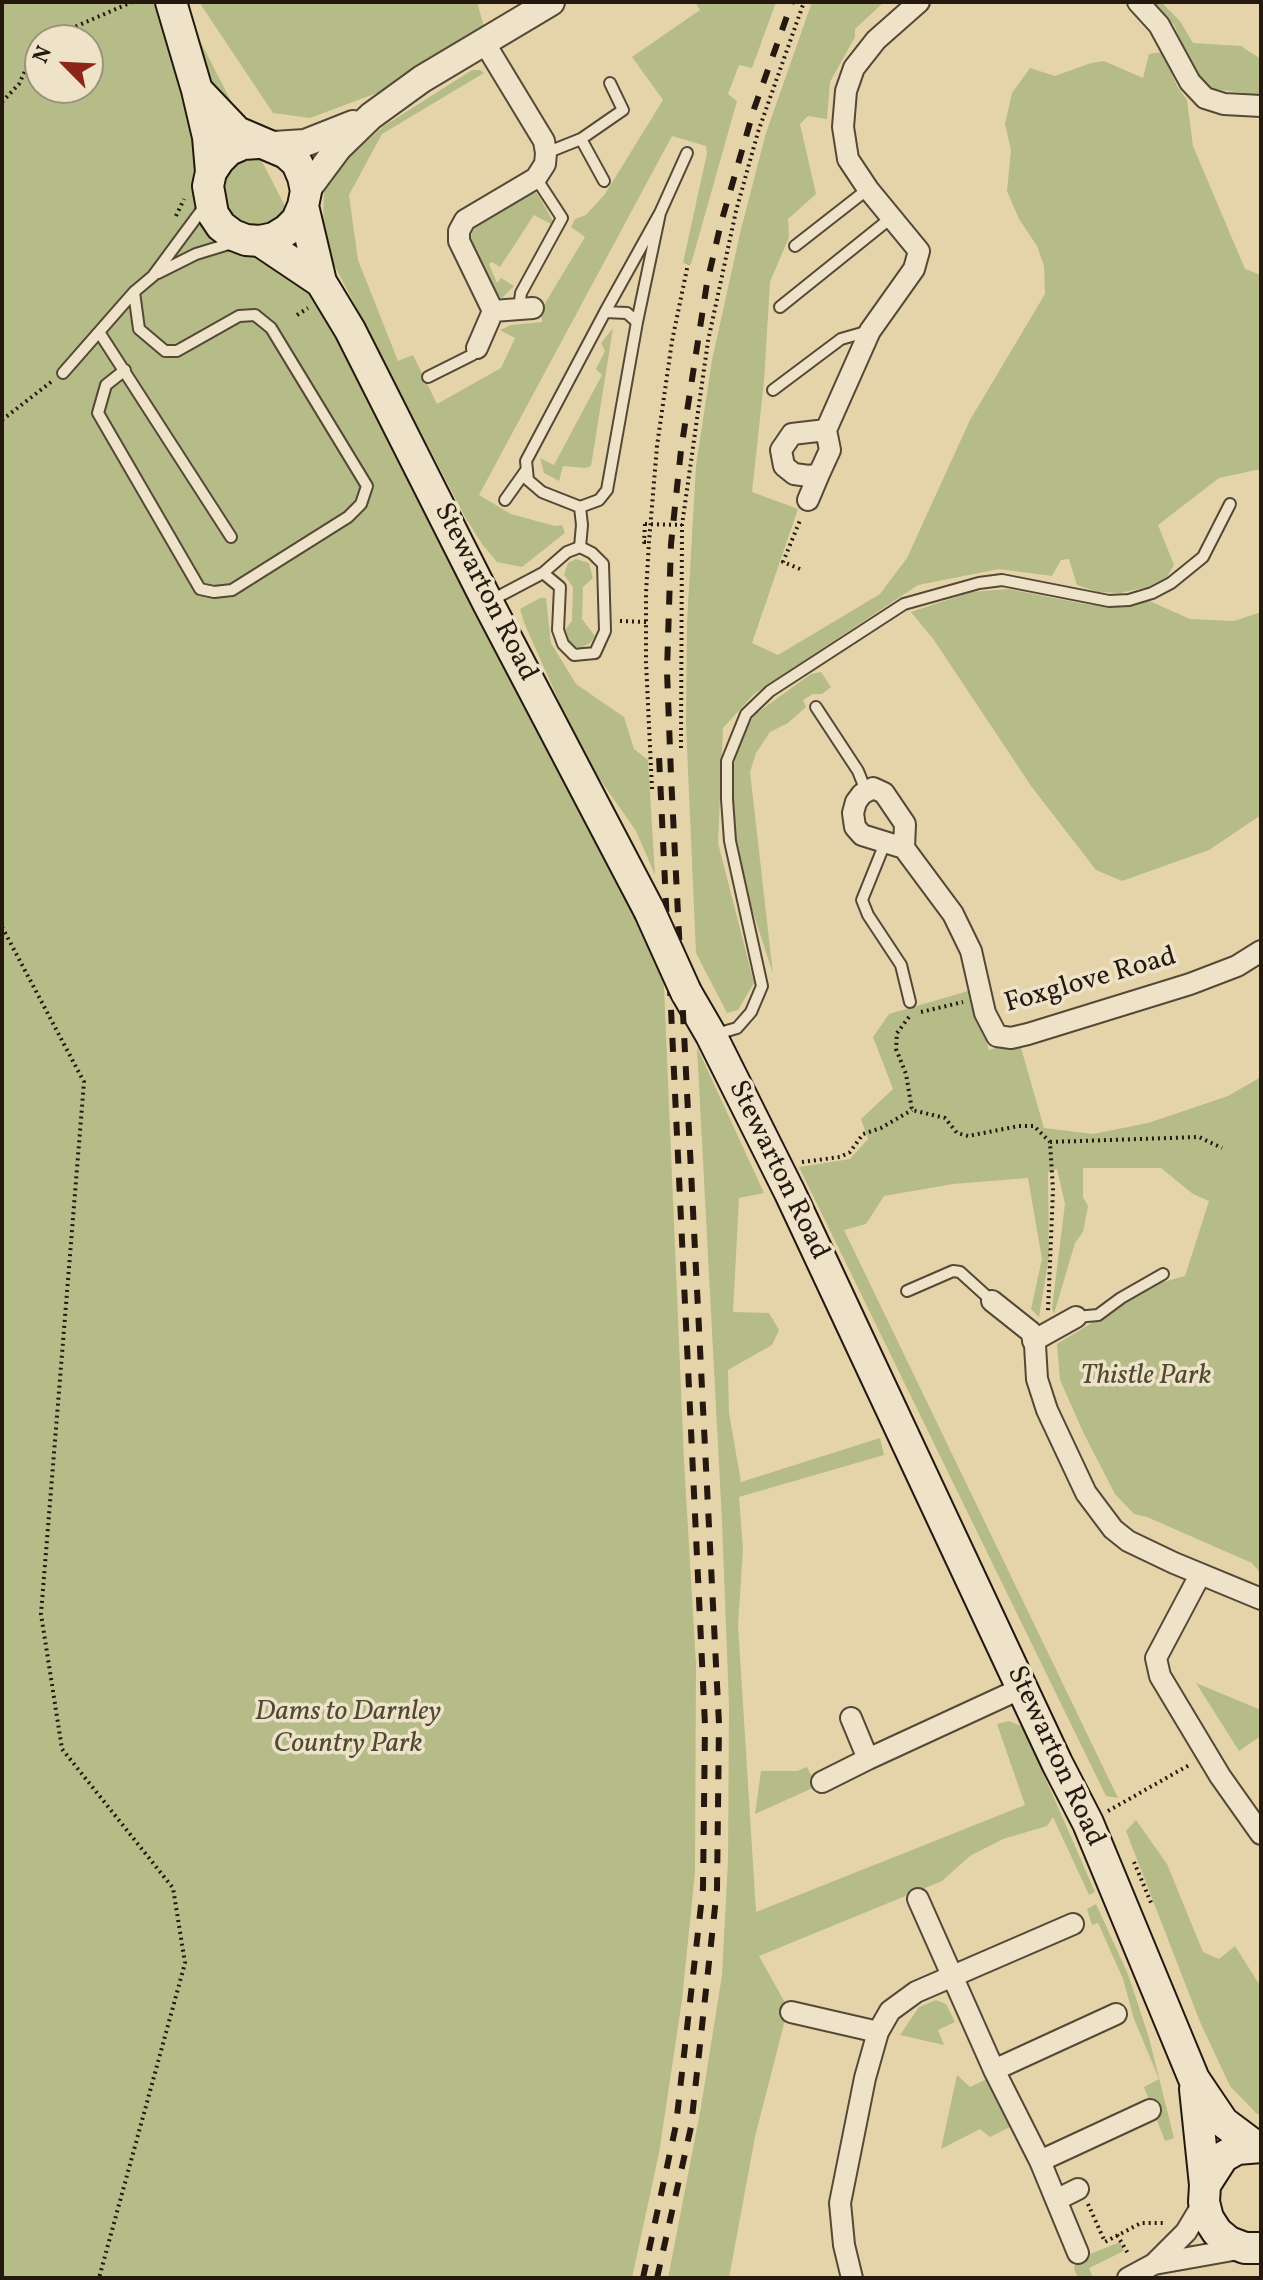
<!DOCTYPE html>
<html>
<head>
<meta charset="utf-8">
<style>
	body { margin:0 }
	#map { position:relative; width:1263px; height:2280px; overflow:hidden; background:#e5d4aa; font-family:Vollkorn,serif }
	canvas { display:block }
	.frame { position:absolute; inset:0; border:4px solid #25190f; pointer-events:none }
	.north { position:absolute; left:24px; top:24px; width:80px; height:80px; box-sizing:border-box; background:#eee3c8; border:2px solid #9e927e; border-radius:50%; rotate:294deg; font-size:22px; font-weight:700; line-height:32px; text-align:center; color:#25190f }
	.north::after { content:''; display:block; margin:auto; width:28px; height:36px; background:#8f2418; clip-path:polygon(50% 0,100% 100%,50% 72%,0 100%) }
</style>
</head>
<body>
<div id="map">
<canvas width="1263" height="2280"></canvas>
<div class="frame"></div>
<div class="north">N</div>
</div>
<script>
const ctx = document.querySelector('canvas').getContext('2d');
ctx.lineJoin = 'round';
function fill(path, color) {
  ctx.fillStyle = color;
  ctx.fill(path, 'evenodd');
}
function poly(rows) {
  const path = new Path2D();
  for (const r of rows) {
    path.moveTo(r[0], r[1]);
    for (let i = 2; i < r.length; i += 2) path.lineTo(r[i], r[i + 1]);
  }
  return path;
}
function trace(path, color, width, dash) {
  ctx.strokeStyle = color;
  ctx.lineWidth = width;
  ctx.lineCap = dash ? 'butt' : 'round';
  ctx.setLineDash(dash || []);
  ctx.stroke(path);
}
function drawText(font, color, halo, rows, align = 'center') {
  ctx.font = font + ' Vollkorn,serif';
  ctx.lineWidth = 7;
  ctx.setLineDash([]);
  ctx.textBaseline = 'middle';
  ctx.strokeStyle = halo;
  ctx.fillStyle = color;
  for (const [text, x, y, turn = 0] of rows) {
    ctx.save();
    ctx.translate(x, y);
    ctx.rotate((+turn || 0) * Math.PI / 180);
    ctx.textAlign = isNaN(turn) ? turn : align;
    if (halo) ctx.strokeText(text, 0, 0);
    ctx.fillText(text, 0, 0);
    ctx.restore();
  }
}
fill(poly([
	[2,2,180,2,662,939,684,1461,696,1664,695,1872,682,2000,659,2153,632,2278,2,2278],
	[40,40,88,40,88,88,40,88],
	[199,2,477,2,486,34,393,87,310,118,273,113],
	[695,2,776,2,752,68,739,65,728,94,737,101,691,264,683,263,707,153,706,146,672,136,479,495,511,514,555,526,562,525,565,533,522,567,497,562,482,544,465,517,330,257,323,224,324,190,336,168,384,126,472,70,480,70,484,73,382,134,349,195,358,260,398,361,413,355,437,404,501,368,515,338,500,330,511,325,542,322,541,310,585,237,571,227,575,219,586,215,605,194,663,100,632,57,700,10],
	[812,2,884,2,855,29,855,37,830,82,827,119,808,116,800,124,816,194,788,219,789,237,770,282,764,381,752,492,798,509,752,643,778,655,880,594,907,558,970,420,1045,294,1044,266,1037,246,1019,219,1007,191,1011,150,1005,124,1012,93,1030,68,1055,76,1091,63,1104,61,1143,78,1149,54,1162,52,1177,86,1187,100,1193,146,1245,269,1261,275,1261,469,1219,478,1158,525,1174,565,1167,577,1147,587,1120,593,1098,592,1077,585,1069,559,1061,560,1052,576,999,569,918,585,754,694,723,728,718,843,754,983,738,1010,727,1013,696,953,686,725,687,622,696,466,712,360,741,229,766,133],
	[1153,2,1161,2,1180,21,1193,43,1241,46,1261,59,1261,95,1205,88,1198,80,1174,25],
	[531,191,537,193,553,221,551,224,534,215,500,267,492,262,489,264,497,283,501,278,514,286,502,298,496,295,470,241,472,233,477,224],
	[613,328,591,466,586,468,563,466,559,481,544,473,540,458,554,465,602,375,596,369,605,351,601,343],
	[576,559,589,563,593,578,583,587,582,619,595,636,590,643,580,648,570,645,566,639,564,631,572,621,573,587,564,575,568,563],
	[1008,589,1085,604,1117,607,1147,600,1190,619,1234,621,1261,612,1261,815,1209,850,1122,881,1096,870,1031,786,934,640,911,612,971,592],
	[540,598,546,598,551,643,576,684,624,717,634,749,648,760,655,875,636,831,583,755,525,625,520,609],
	[821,672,831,687,822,694,813,694,803,700,806,707,788,723,770,732,756,753,750,772,773,974,743,881,731,813,731,779,739,742,754,715,811,674],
	[975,989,977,1009,989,1050,1019,1041,1044,1128,1093,1134,1148,1123,1228,1096,1261,1077,1261,1574,1252,1563,1147,1517,1134,1514,1115,1494,1084,1434,1060,1380,1057,1344,1156,1284,1185,1276,1209,1201,1193,1194,1161,1168,1083,1168,1083,1197,1088,1206,1083,1232,1075,1243,1054,1314,1052,1308,1065,1204,1057,1169,1048,1172,1049,1257,1039,1317,1031,1309,1042,1259,1028,1178,953,1184,884,1196,866,1224,844,1230,1118,1798,1106,1796,799,1167,850,1159,868,1139,861,1119,893,1089,873,1037,889,1014],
	[697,1047,764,1193,739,1198,733,1312,769,1313,779,1330,772,1345,728,1370,729,1413,741,1482,880,1438,884,1455,739,1497,743,1549,738,1625,756,1912,1025,1805,997,1724,1009,1721,1023,1727,1095,1892,1089,1895,1053,1817,1047,1826,1003,1839,970,1856,942,1881,759,1956,788,2008,755,2137,729,2278,668,2278,701,2107,722,1975,728,1861,729,1705,722,1521],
	[1196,1683,1261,1710,1261,1736,1239,1751],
	[807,1767,817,1786,755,1814,761,1771,797,1771],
	[1136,1820,1167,1864,1203,1952,1219,1959,1235,1946,1261,1987,1261,2115,1257,2114,1230,2086,1200,2022,1126,1831],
	[1096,1904,1128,1974,1149,2038,1174,2138,1165,2141,1144,2087,1159,2079,1134,2019,1123,1979,1098,1923,1092,1925,1087,1909],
	[936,2000,946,2004,955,2022,938,2030,944,2045,900,2035,919,2007],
	[957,2075,970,2087,991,2077,1014,2125,990,2137,980,2129,941,2149],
	[1120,2242,1124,2251,1089,2268,1093,2278,1078,2278,1074,2269,1075,2264,1090,2254]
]), '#b5bc88');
const service = poly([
	[581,139,604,181],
	[546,153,581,139,623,110,610,83],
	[660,213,687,153],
	[795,246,868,189],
	[158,273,196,254,232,243],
	[780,307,892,217],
	[519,309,521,293,562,218,536,178],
	[605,312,627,313,637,322,607,490,599,500,580,507,542,492,528,480,526,461,605,312],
	[605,312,660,213,637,322],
	[99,332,231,537],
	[125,370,106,385,98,413,200,589,214,592,232,590,348,517,361,504,367,486,271,328,255,315,239,316,177,351,165,351,139,329,134,292],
	[63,373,134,292,153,276,204,207],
	[428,377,472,355,477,348],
	[773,390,841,339,869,331],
	[505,500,527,469],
	[580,547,582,525,580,507],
	[490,601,543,573,567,552,580,547,592,553,603,564,605,631,595,653,574,655,563,644,558,630,560,587,543,573],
	[816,707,858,771,866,791],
	[885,843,862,900,868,915,901,965,910,1002],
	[713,1035,737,1028,751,1012,762,986,730,841,727,799,727,761,746,714,770,691,904,604,979,583,1002,580,1109,601,1129,600,1152,593,1171,583,1203,557,1230,504],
	[907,1291,953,1271,960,1272,992,1301],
	[1076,1317,1098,1315,1121,1298,1163,1274]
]);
const minor = poly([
	[1138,2,1159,25,1190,82,1205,98,1224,104,1261,106],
	[493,311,533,308],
	[477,348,493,311,459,241,459,231,465,220,536,178,545,164,546,153,544,141,484,42],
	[826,430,792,434,781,450,784,466,794,474,809,476,819,474,830,450,826,430,870,331,914,269,919,251,868,189,848,159,843,127,846,91,854,68,876,40,919,2],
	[808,500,819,474],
	[904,848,862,835,855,827,853,813,856,802,862,794,873,788,884,793,905,824,904,848,953,914,971,951,985,1013,997,1036,1011,1038,1028,1034,1190,984,1237,966,1261,951],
	[992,1301,1031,1332,1035,1345,1037,1379,1047,1410,1086,1493,1113,1529,1128,1541,1174,1563,1261,1599],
	[1033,1341,1076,1317],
	[1200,1575,1156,1658,1160,1676,1220,1776,1261,1834],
	[851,1718,868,1759],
	[822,1782,868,1759,1022,1688],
	[918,1899,994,2070,1040,2161,1078,2253],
	[791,2012,878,2032],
	[994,2070,1116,2014],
	[1040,2161,1150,2110],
	[1056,2200,1078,2189],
	[1154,2264,1244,2248],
	[852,2278,844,2245,840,2203,865,2078,878,2032,890,2011,916,1992,1073,1924],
	[1128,2278,1154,2264,1186,2232,1204,2202]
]);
const tertiary = poly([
	[273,145,305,143,353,124],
	[306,191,338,148,371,116,422,79,551,2]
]);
const secondary = poly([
	[171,2,197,90,208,137,211,172],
	[197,90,237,132,286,153,297,163,303,177,306,191,303,206,297,220,287,230,274,238,260,241,246,240,233,235,221,226,213,214,208,186,211,172,219,160,229,150,243,144,258,143],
	[303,206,321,282,350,330,488,603,649,910],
	[260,241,321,282],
	[686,992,711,1035,790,1193,1057,1763,1088,1823,1194,2079,1223,2122,1255,2146],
	[1195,2089,1205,2185],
	[1261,2147,1237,2149,1223,2157,1205,2185,1204,2202,1208,2218,1217,2232,1229,2242,1245,2248,1261,2248]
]);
trace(service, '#554836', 14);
trace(minor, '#554836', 24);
trace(tertiary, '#554836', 30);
trace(secondary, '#25190f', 34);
trace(poly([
	[56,40,70,29,132,2],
	[2,102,19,84,27,67,40,53],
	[176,216,184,199],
	[297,315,308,308],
	[2,420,51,382],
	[645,524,644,542,649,542],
	[800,569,783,562,801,518],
	[620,621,646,622],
	[681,748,682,525,708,341,736,211,758,132,804,2],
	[652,789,646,662,646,593,649,542,657,446,672,341,688,264],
	[2,927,84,1082,41,1614,62,1749,173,1888,185,1963,99,2278],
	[921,1012,963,1002],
	[909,1017,897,1033,896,1049,906,1074,912,1110,945,1118,957,1133,968,1136,1019,1126,1034,1126,1050,1142,1053,1190,1048,1311],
	[1050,1142,1199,1137,1222,1148],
	[802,1162,840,1157,850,1152,863,1134,881,1128,912,1110],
	[1108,1811,1191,1764],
	[1134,1862,1152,1905],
	[1088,2204,1105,2242,1141,2223,1165,2223],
	[1117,2235,1129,2255]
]), '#25190f', 4, [2, 4]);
trace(service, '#eee3c8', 10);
trace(minor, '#eee3c8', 20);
trace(tertiary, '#eee3c8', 26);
trace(secondary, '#eee3c8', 30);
trace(poly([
	[643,2278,676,2125,703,1888,705,1725,659,756],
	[657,2278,691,2127,717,1889,719,1724,671,776,667,671,671,544,681,450,707,283,721,223,754,109,792,2]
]), '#25190f', 6, [14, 14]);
const secondaryBridge = poly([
	[649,910,686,992]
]);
trace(secondaryBridge, '#25190f', 34, []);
trace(poly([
	[645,524,682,525]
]), '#25190f', 4, [2, 4]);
trace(secondaryBridge, '#eee3c8', 30);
drawText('28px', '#25190f', '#eee3c8', [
	["Stewarton Road",484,593,63],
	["Foxglove Road",1091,982,-16],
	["Stewarton Road",777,1171,64],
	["Stewarton Road",1054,1757,65]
]);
drawText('italic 28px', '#504a33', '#eee3c8', [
	["Thistle Park",1146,1378],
	["Dams to Darnley",348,1714],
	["Country Park",348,1746]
]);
</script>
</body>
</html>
